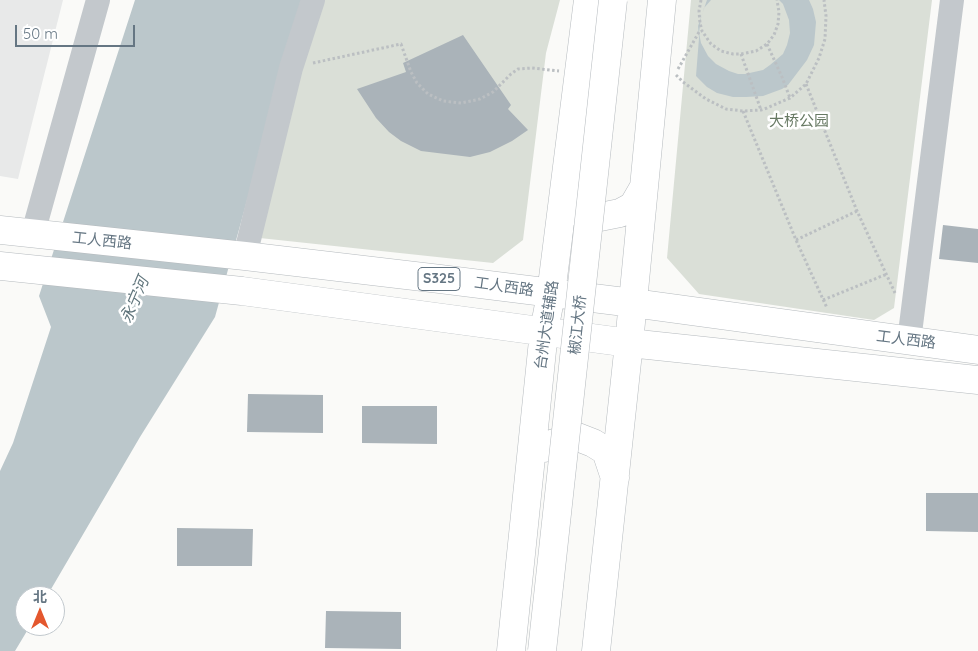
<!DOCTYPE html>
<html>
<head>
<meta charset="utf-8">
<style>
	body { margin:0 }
	#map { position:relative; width:978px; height:651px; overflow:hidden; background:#fafaf8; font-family:Quicksand,"Noto Sans SC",sans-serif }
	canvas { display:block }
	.north { position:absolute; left:15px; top:586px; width:50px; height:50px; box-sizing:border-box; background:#fff; border:1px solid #c1c8cd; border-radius:50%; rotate:0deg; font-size:14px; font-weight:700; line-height:20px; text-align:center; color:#657683 }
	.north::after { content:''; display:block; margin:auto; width:18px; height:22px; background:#e4572e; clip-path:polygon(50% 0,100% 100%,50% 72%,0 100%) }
	.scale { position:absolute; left:15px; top:25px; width:120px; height:22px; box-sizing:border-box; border:2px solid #657683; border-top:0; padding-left:6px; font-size:15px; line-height:18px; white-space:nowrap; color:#657683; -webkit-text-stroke:4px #fff; paint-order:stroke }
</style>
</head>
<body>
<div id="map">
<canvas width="978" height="651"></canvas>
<div class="north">北</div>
<div class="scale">50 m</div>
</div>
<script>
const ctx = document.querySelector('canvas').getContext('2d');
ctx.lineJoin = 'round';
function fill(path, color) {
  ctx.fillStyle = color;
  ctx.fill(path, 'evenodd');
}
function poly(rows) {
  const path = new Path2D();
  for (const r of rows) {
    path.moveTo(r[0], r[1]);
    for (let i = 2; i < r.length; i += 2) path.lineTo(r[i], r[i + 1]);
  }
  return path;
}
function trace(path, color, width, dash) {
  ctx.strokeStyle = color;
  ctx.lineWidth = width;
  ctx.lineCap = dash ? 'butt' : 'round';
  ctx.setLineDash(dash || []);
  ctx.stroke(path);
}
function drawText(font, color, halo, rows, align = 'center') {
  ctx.font = font + ' Quicksand,"Noto Sans SC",sans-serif';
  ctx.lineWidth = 5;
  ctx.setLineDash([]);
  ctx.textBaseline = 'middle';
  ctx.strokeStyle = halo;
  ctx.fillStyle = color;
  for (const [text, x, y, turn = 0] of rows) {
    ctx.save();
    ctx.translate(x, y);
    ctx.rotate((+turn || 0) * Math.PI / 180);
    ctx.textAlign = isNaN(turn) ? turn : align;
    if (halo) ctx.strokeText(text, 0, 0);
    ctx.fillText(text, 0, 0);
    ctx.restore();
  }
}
fill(poly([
	[0,0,63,0,18,179,0,176]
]), '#e8e9e9');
fill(poly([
	[302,0,560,0,546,53,523,240,493,263,241,236],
	[691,0,932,0,894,308,874,320,699,294,667,258]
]), '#dadfd7');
fill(poly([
	[135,0,302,0,215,317,140,437,47,596,25,596,25,626,30,626,15,651,0,651,0,471,13,443,51,327,39,296],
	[707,0,711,0,704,8,701,18,699,33,701,43,708,56,716,64,729,71,738,74,745,74,763,70,770,65,783,54,787,45,790,33,789,20,783,4,779,0,809,0,813,9,816,22,814,45,807,60,788,85,782,89,763,96,746,97,733,97,717,93,707,87,696,76,699,38,698,26]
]), '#bbc7cb');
fill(poly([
	[463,35,511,105,508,109,528,130,512,141,490,152,470,157,421,151,401,141,389,132,376,118,357,89,406,72,403,63],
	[943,225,978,229,978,263,939,259],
	[248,394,323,395,323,433,247,432],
	[362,406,437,406,437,444,362,443],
	[926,493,978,493,978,532,926,531],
	[177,528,253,529,252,566,177,566],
	[326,611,401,612,401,649,325,648]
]), '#aab3b9');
const major = poly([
	[574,201,580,212,600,217,620,213,633,206,644,187],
	[0,230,245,256,440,279,633,303,978,350],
	[0,266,242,291,629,343,978,380],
	[544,448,546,446,575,436,593,443,606,451,615,478],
	[511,651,544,331,551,294,588,0],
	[596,651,629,343,662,0]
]);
trace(major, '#b5babe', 29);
trace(poly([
	[701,0,699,11,700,23,702,31,711,44,721,51,733,54,741,54,756,51,767,44,774,35,778,24,779,12,777,0],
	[767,44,782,77,790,98],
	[741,54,761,110],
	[313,63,401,44,411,72,417,83,428,94,443,101,461,103,480,99,493,92,511,74,518,69,532,68,559,71],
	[678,69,699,32,702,31],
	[676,75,683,82,706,99,726,109,743,111,761,110,767,108,790,98,806,84,819,58,825,39,826,16,824,0],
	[806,84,857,211,895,293],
	[743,111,796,240,827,308],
	[796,240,857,211],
	[823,300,887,274]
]), '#bbbfc2', 3, [2.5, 2.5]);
trace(poly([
	[33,233,98,0],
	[245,256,291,68,313,0],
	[909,341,952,0]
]), '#c3c8cc', 24);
trace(major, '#fff', 28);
const majorBridge = poly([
	[542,651,613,0]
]);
trace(majorBridge, '#b5babe', 29, []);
trace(majorBridge, '#fff', 28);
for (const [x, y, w] of [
	[439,279,42]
]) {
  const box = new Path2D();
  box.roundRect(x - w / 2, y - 11.5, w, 23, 4);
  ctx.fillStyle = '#fff';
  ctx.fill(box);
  trace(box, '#657683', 1);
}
drawText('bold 14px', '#657683', null, [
	["S325",439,279]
]);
drawText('15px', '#687a64', '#fff', [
	["大桥公园",799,121]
]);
drawText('15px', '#657683', '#fff', [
	["工人西路",102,241,6],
	["工人西路",504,287,8],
	["台州大道辅路",547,325,-82],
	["椒江大桥",578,325,-84],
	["工人西路",906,340,7]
]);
drawText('italic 16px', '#60757c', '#fff', [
	["永宁河",135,300,-67]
]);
</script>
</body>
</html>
